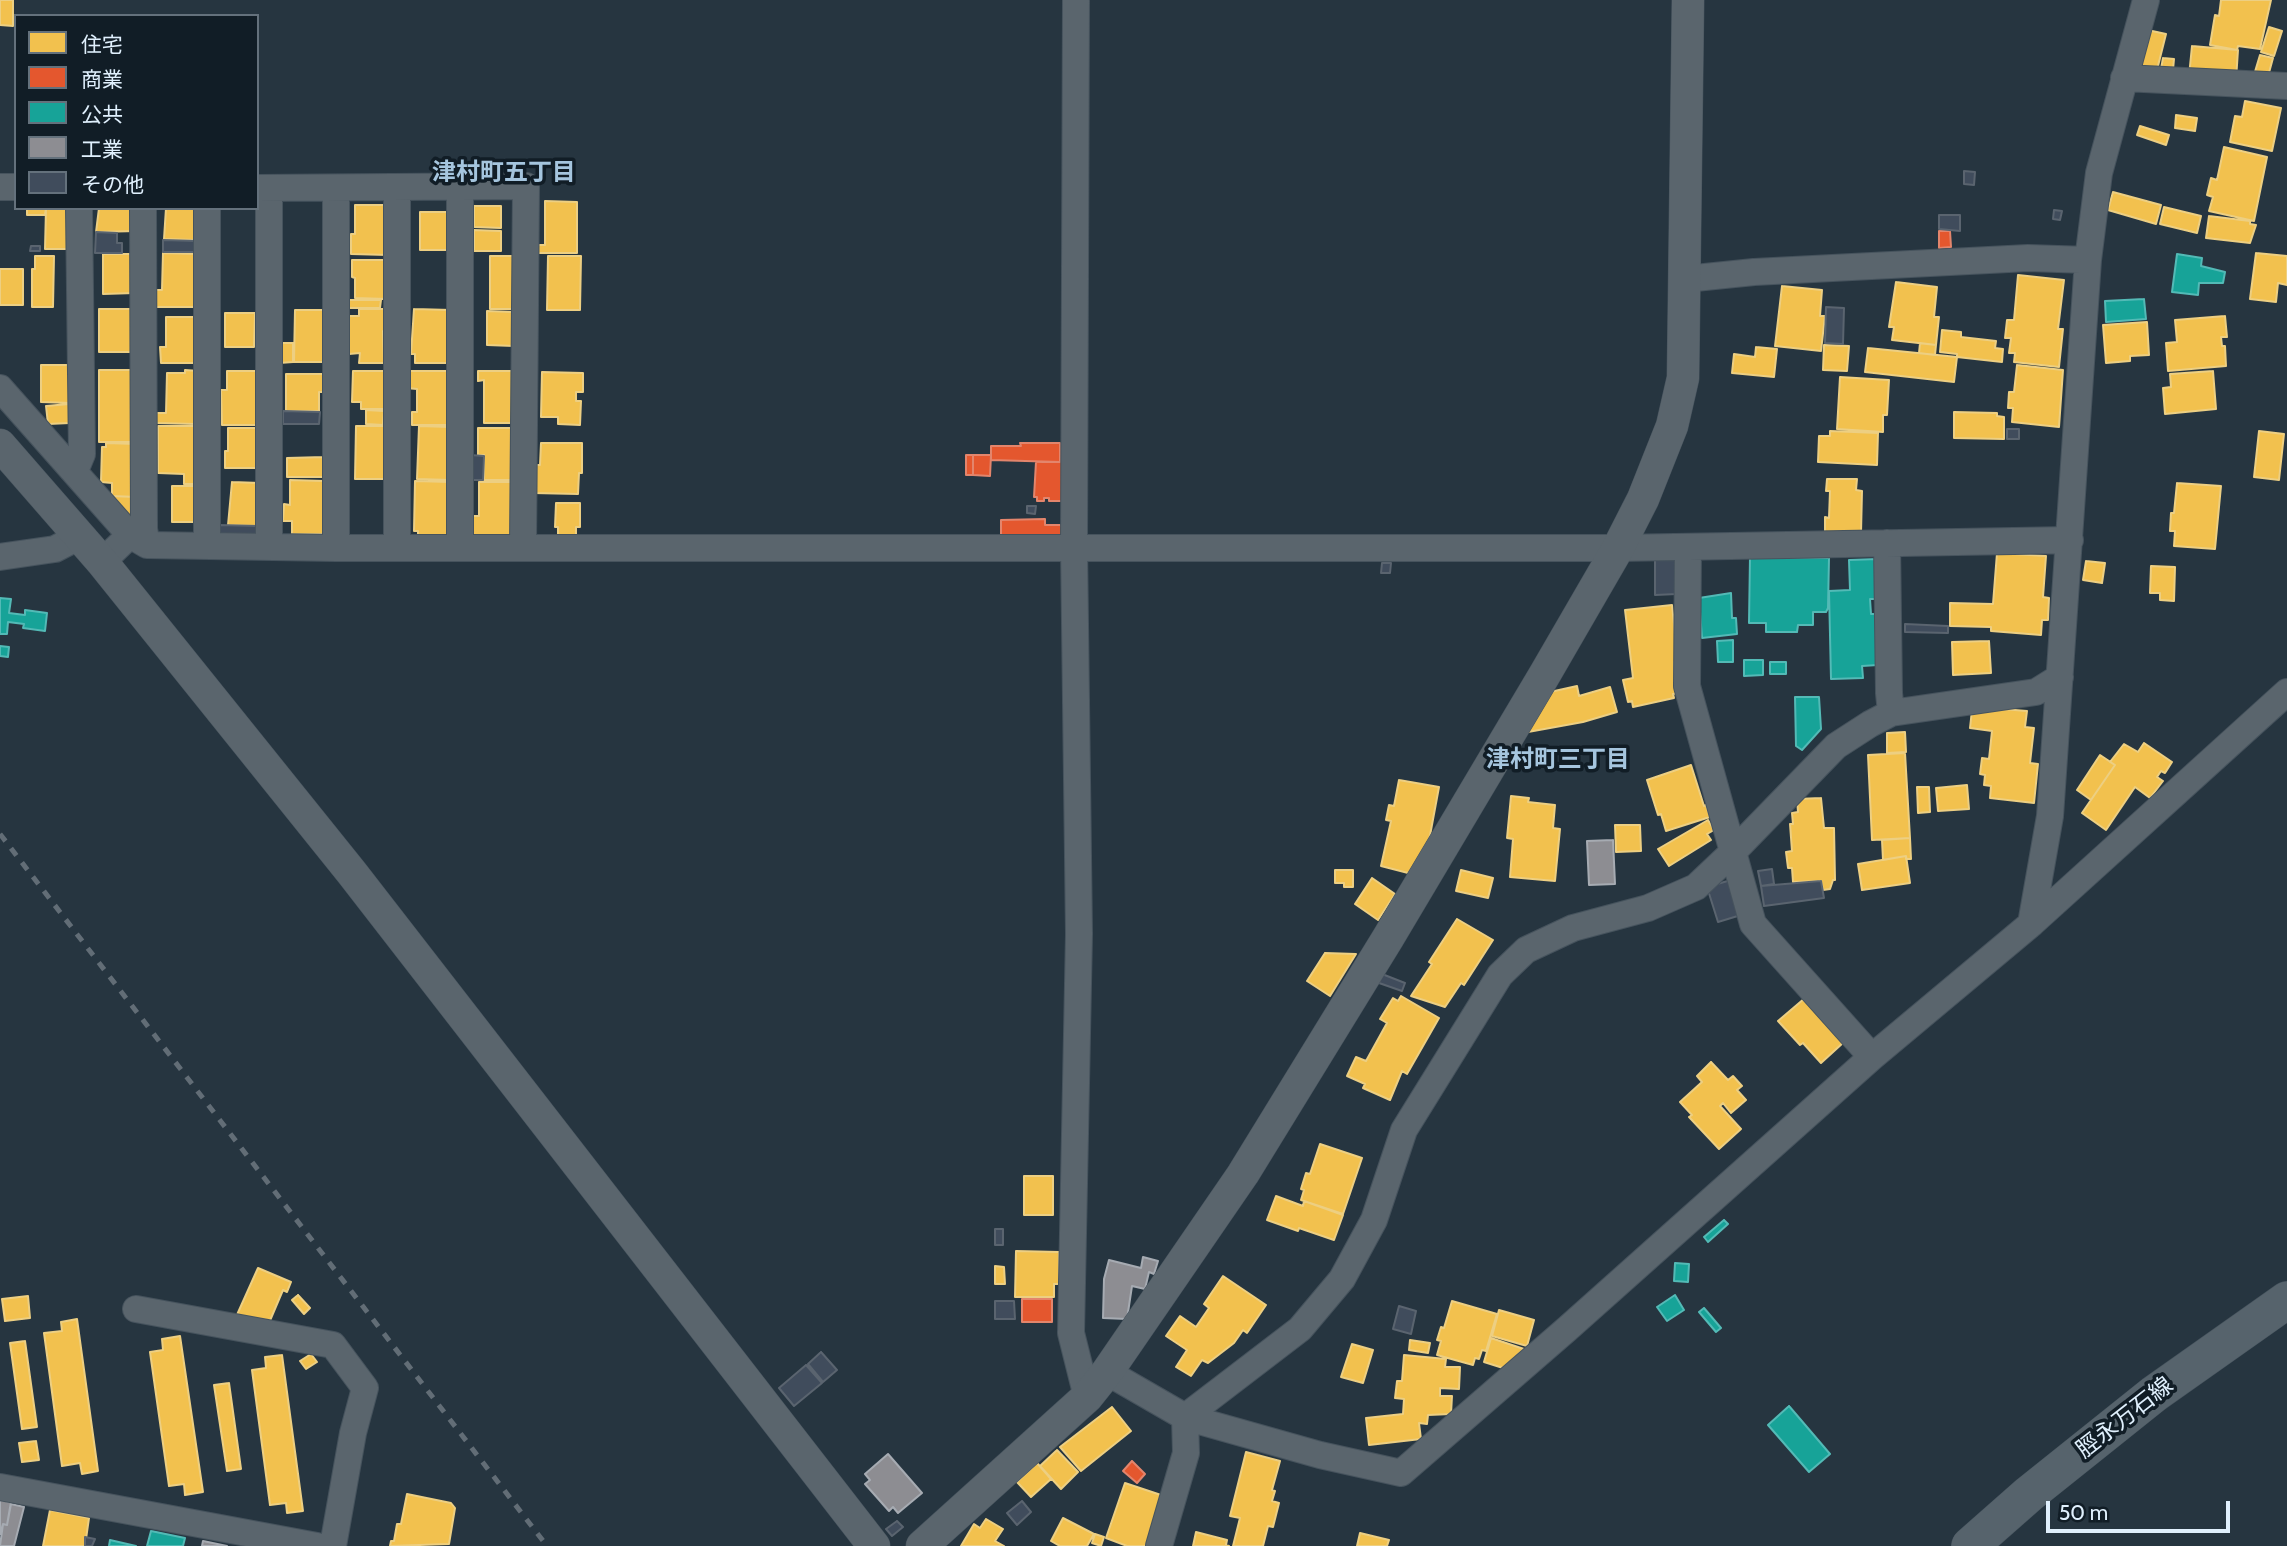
<!DOCTYPE html>
<html>
<head>
<meta charset="utf-8">
<style>
	body { margin:0 }
	#map { position:relative; width:2287px; height:1546px; overflow:hidden; background:#263540; font-family:Cabin,"Noto Sans JP",sans-serif }
	canvas { display:block }
	.legend { position:absolute; left:14px; top:14px; width:245px; height:196px; box-sizing:border-box; background:#111d26; border:2px solid #64717c; margin:0; padding:9px 12px; list-style:none; font-size:21px; color:#e0f0fd }
	.legend li { display:flex; align-items:center; gap:14px; height:35px }
	.legend b { width:35px; border:2px solid #64717c }
	.scale { position:absolute; left:2046px; top:1501px; width:184px; height:32px; box-sizing:border-box; border:4px solid #e0f0fd; border-top:0; padding-left:9px; font-size:21px; line-height:24px; white-space:nowrap; color:#e0f0fd; -webkit-text-stroke:5px #111d26; paint-order:stroke }
</style>
</head>
<body>
<div id="map">
<canvas width="2287" height="1546"></canvas>
<ul class="legend">
<li><b style="height:19px;background:#f2c14e"></b>住宅</li>
<li><b style="height:19px;background:#e4572e"></b>商業</li>
<li><b style="height:19px;background:#17a398"></b>公共</li>
<li><b style="height:19px;background:#8d8d92"></b>工業</li>
<li><b style="height:19px;background:#404c5c"></b>その他</li>
</ul>
<div class="scale">50 m</div>
</div>
<script>
const ctx = document.querySelector('canvas').getContext('2d');
ctx.lineJoin = 'round';
function fill(path, color) {
  ctx.fillStyle = color;
  ctx.fill(path, 'evenodd');
}
function poly(rows) {
  const path = new Path2D();
  for (const r of rows) {
    path.moveTo(r[0], r[1]);
    for (let i = 2; i < r.length; i += 2) path.lineTo(r[i], r[i + 1]);
  }
  return path;
}
function trace(path, color, width, dash) {
  ctx.strokeStyle = color;
  ctx.lineWidth = width;
  ctx.lineCap = dash ? 'butt' : 'round';
  ctx.setLineDash(dash || []);
  ctx.stroke(path);
}
function drawText(font, color, halo, rows, align = 'center') {
  ctx.font = font + ' Cabin,"Noto Sans JP",sans-serif';
  ctx.lineWidth = 7;
  ctx.setLineDash([]);
  ctx.textBaseline = 'middle';
  ctx.strokeStyle = halo;
  ctx.fillStyle = color;
  for (const [text, x, y, turn = 0] of rows) {
    ctx.save();
    ctx.translate(x, y);
    ctx.rotate((+turn || 0) * Math.PI / 180);
    ctx.textAlign = isNaN(turn) ? turn : align;
    if (halo) ctx.strokeText(text, 0, 0);
    ctx.fillText(text, 0, 0);
    ctx.restore();
  }
}
const homes = poly([
	[0,0,13,0,13,26,0,25,0,0],
	[2221,0,2271,0,2260,49,2238,46,2237,50,2210,45,2215,15,2219,16,2221,0],
	[2269,27,2282,31,2274,56,2261,52,2269,27],
	[2143,29,2166,34,2156,74,2133,69,2143,29],
	[2192,46,2238,50,2236,80,2189,76,2192,46],
	[2260,55,2273,58,2267,80,2254,75,2260,55],
	[2163,58,2174,59,2173,70,2161,69,2163,58],
	[2245,101,2281,108,2272,151,2230,142,2235,116,2242,117,2245,101],
	[2176,115,2197,118,2195,131,2175,128,2176,115],
	[2140,126,2169,135,2166,145,2137,135,2140,126],
	[2224,147,2267,157,2254,221,2209,211,2213,197,2207,195,2211,178,2217,180,2224,147],
	[2113,192,2161,205,2156,224,2108,210,2113,192],
	[545,201,577,202,577,253,535,253,535,245,545,245,545,201],
	[355,205,386,205,388,255,351,254,351,234,355,234,355,205],
	[474,206,501,206,501,228,474,227,474,206],
	[2164,207,2201,216,2197,233,2160,224,2164,207],
	[27,208,46,208,45,215,27,215,27,208],
	[46,208,72,208,72,249,45,249,46,208],
	[99,208,137,209,137,231,96,232,99,208],
	[166,208,195,208,194,240,164,239,166,208],
	[420,212,449,212,449,250,420,250,420,212],
	[2209,216,2250,221,2250,224,2256,225,2250,243,2206,238,2209,216],
	[474,230,501,231,501,251,474,251,474,230],
	[163,253,199,254,198,307,154,307,155,290,162,290,163,253],
	[2256,253,2287,256,2287,285,2278,283,2276,302,2250,299,2256,253],
	[103,254,135,254,135,293,103,294,103,254],
	[35,256,54,256,53,307,32,307,32,269,35,269,35,256],
	[490,256,515,256,515,309,490,309,490,256],
	[548,256,581,256,580,310,547,310,548,256],
	[352,260,387,260,387,299,355,298,355,278,352,277,352,260],
	[0,269,23,269,23,305,0,305,0,269],
	[2018,275,2064,280,2058,329,2063,329,2059,367,2014,362,2015,353,2009,353,2011,338,2005,338,2007,320,2014,320,2018,275],
	[1896,282,1937,287,1934,317,1939,317,1936,345,1892,340,1894,327,1889,327,1896,282],
	[1782,286,1822,290,1820,316,1825,316,1821,351,1775,346,1782,286],
	[345,300,381,300,380,308,346,308,345,300],
	[99,309,136,309,135,352,99,352,99,309],
	[359,309,388,309,388,331,383,331,384,363,359,363,360,353,349,354,349,316,359,316,359,309],
	[414,309,451,310,451,363,415,363,415,354,411,354,414,309],
	[295,310,325,310,324,362,294,362,295,310],
	[487,311,515,312,514,346,487,345,487,311],
	[225,313,255,313,254,347,225,347,225,313],
	[2225,316,2227,337,2221,337,2222,346,2225,346,2226,366,2168,371,2166,343,2177,342,2175,320,2225,316],
	[166,317,197,317,197,363,161,363,160,347,166,347,166,317],
	[2147,322,2149,355,2130,356,2130,361,2106,363,2103,325,2147,322],
	[1942,330,1961,332,1961,337,1996,341,1995,348,2003,349,2002,362,1957,357,1957,354,1940,352,1942,330],
	[279,343,293,343,293,362,279,363,279,343],
	[1920,343,1936,345,1935,355,1919,353,1920,343],
	[1824,345,1849,346,1847,371,1823,370,1824,345],
	[1756,347,1777,349,1774,377,1732,373,1734,354,1755,357,1756,347],
	[1868,348,1957,357,1954,382,1865,372,1868,348],
	[41,365,70,365,70,403,41,402,41,365],
	[2017,365,2063,370,2059,427,2012,422,2013,408,2008,408,2009,392,2014,392,2017,365],
	[99,370,137,370,137,442,99,442,99,370],
	[185,370,199,371,195,424,156,423,156,413,166,413,167,373,185,373,185,370],
	[227,371,261,371,261,425,222,425,221,390,227,390,227,371],
	[353,371,387,371,387,409,361,409,361,402,352,402,353,371],
	[407,371,448,371,450,425,412,425,412,412,417,412,417,389,406,388,407,371],
	[478,371,514,371,513,423,484,423,484,380,478,381,478,371],
	[2213,371,2216,409,2165,414,2163,388,2171,387,2170,374,2213,371],
	[542,372,583,373,583,392,576,392,576,401,581,401,580,425,558,424,558,417,541,417,542,372],
	[286,374,326,374,326,392,319,392,319,411,286,411,286,374],
	[1840,377,1889,380,1887,415,1883,415,1883,432,1837,429,1840,377],
	[69,404,70,423,48,424,46,406,69,404],
	[366,410,384,411,383,425,366,424,366,410],
	[1954,412,1997,413,1997,416,2004,417,2004,439,1954,438,1954,412],
	[158,426,199,426,198,484,184,484,184,474,158,473,158,426],
	[356,426,387,426,386,479,355,479,356,426],
	[419,426,450,427,450,480,417,479,419,426],
	[228,428,262,428,259,468,225,468,225,451,228,451,228,428],
	[478,428,513,428,513,480,484,480,484,455,478,455,478,428],
	[1830,431,1878,433,1877,465,1818,462,1819,436,1830,436,1830,431],
	[2259,431,2284,434,2279,480,2254,477,2259,431],
	[106,443,136,444,135,497,112,496,112,483,101,482,102,447,106,447,106,443],
	[541,443,582,443,582,473,579,473,578,494,533,493,533,465,540,465,541,443],
	[324,457,325,477,287,477,287,458,324,457],
	[1827,479,1857,479,1856,490,1862,491,1861,533,1825,532,1825,517,1829,518,1830,491,1826,491,1827,479],
	[290,480,325,481,325,534,292,534,292,521,283,521,284,504,290,505,290,480],
	[415,481,450,482,448,533,446,536,418,536,418,531,414,531,415,481],
	[232,482,260,483,259,526,228,525,232,482],
	[479,482,514,482,510,537,473,536,469,516,479,516,479,482],
	[2177,483,2221,486,2215,549,2174,546,2175,531,2170,531,2171,513,2174,513,2177,483],
	[172,486,199,486,199,522,172,522,172,486],
	[112,496,137,497,131,522,112,496],
	[556,503,580,503,580,527,576,527,576,535,558,535,558,527,555,527,556,503],
	[1997,553,2046,556,2043,597,2049,598,2048,620,2042,620,2041,635,1991,631,1991,627,1950,626,1950,603,1993,604,1997,553],
	[2086,561,2105,563,2102,583,2083,580,2086,561],
	[2151,566,2175,567,2174,601,2160,600,2160,593,2150,593,2151,566],
	[1672,605,1678,662,1674,662,1674,670,1679,693,1673,694,1674,698,1633,707,1632,701,1628,702,1623,680,1633,678,1625,610,1672,605],
	[1989,641,1991,673,1953,675,1952,642,1989,641],
	[1577,686,1579,696,1610,687,1617,712,1583,722,1528,732,1550,692,1577,686],
	[1990,708,2027,711,2025,727,2034,728,2030,763,2038,764,2034,803,1990,798,1991,786,1984,785,1985,775,1980,774,1982,758,1989,759,1992,731,1970,728,1972,710,1989,712,1990,708],
	[1905,732,1906,752,1887,753,1887,733,1905,732],
	[2144,743,2172,762,2165,773,2161,771,2157,777,2163,781,2150,798,2135,787,2106,830,2082,813,2115,765,2110,762,2124,744,2138,752,2144,743],
	[1905,753,1910,838,1872,840,1868,755,1905,753],
	[2100,755,2115,765,2091,800,2077,790,2100,755],
	[1691,765,1704,806,1706,805,1710,817,1666,831,1661,814,1658,815,1647,780,1691,765],
	[1399,780,1439,787,1429,841,1412,874,1381,866,1391,821,1386,820,1389,805,1394,806,1399,780],
	[1967,785,1969,809,1938,811,1936,788,1967,785],
	[1917,787,1929,787,1930,812,1918,813,1917,787],
	[1511,796,1529,798,1528,802,1555,805,1553,828,1560,829,1555,881,1510,877,1513,839,1507,838,1511,796],
	[1821,798,1824,828,1834,828,1835,880,1833,880,1830,889,1823,890,1821,881,1793,882,1792,868,1788,868,1786,852,1792,851,1790,824,1793,824,1792,813,1798,812,1797,799,1821,798],
	[1708,820,1714,830,1707,834,1711,840,1669,866,1658,849,1708,820],
	[1615,825,1640,825,1641,851,1616,852,1615,825],
	[1910,838,1911,859,1906,859,1906,856,1883,860,1882,840,1910,838],
	[1906,856,1910,883,1862,890,1858,864,1906,856],
	[1335,870,1353,870,1353,887,1344,887,1344,883,1335,883,1335,870],
	[1461,870,1493,878,1488,898,1456,891,1461,870],
	[1372,878,1395,894,1378,920,1355,904,1372,878],
	[1457,919,1493,940,1464,985,1461,983,1445,1007,1411,996,1432,964,1429,962,1457,919],
	[1325,953,1356,954,1330,996,1307,981,1325,953],
	[1401,996,1439,1018,1407,1074,1402,1071,1390,1100,1363,1088,1365,1084,1347,1076,1356,1057,1366,1061,1387,1023,1380,1019,1393,998,1398,1001,1401,996],
	[1805,998,1844,1042,1821,1063,1803,1043,1800,1045,1778,1021,1805,998],
	[1711,1062,1728,1080,1733,1076,1742,1086,1737,1090,1746,1100,1731,1113,1723,1103,1720,1106,1741,1129,1719,1149,1689,1117,1692,1115,1680,1102,1702,1082,1697,1076,1711,1062],
	[1320,1144,1362,1158,1343,1214,1301,1200,1304,1190,1301,1189,1306,1173,1310,1174,1320,1144],
	[1024,1176,1053,1176,1053,1215,1024,1215,1024,1176],
	[1276,1196,1303,1206,1304,1201,1343,1215,1334,1240,1299,1228,1298,1231,1267,1220,1276,1196],
	[1016,1251,1059,1252,1059,1284,1054,1284,1054,1297,1015,1297,1016,1251],
	[995,1266,1004,1267,1005,1284,995,1284,995,1266],
	[258,1268,291,1282,287,1292,283,1290,266,1330,236,1317,258,1268],
	[1223,1276,1266,1305,1247,1333,1243,1330,1234,1343,1208,1363,1202,1360,1191,1376,1176,1367,1187,1350,1166,1336,1180,1316,1196,1327,1209,1308,1204,1304,1223,1276],
	[298,1295,310,1308,304,1314,292,1300,298,1295],
	[28,1296,30,1318,5,1321,2,1299,28,1296],
	[1452,1301,1497,1314,1486,1351,1482,1350,1479,1359,1475,1358,1473,1365,1437,1355,1441,1341,1437,1340,1441,1327,1444,1328,1452,1301],
	[1499,1310,1534,1320,1527,1346,1492,1336,1499,1310],
	[77,1319,98,1471,82,1474,80,1463,62,1466,44,1333,62,1331,61,1322,77,1319],
	[180,1336,203,1492,185,1495,184,1484,169,1486,150,1352,163,1350,162,1339,180,1336],
	[1491,1338,1524,1349,1503,1368,1484,1362,1491,1338],
	[1410,1340,1430,1343,1428,1353,1409,1350,1410,1340],
	[25,1341,37,1427,22,1429,10,1343,25,1341],
	[1352,1344,1373,1350,1363,1383,1341,1377,1352,1344],
	[311,1354,317,1362,306,1369,300,1361,311,1354],
	[282,1355,303,1511,287,1513,286,1503,270,1505,252,1370,266,1368,265,1357,282,1355],
	[1404,1355,1446,1359,1445,1367,1460,1367,1459,1389,1440,1388,1440,1396,1452,1396,1451,1414,1428,1415,1427,1424,1419,1423,1421,1439,1369,1445,1366,1418,1403,1414,1404,1399,1395,1398,1397,1381,1402,1381,1404,1355],
	[229,1383,241,1469,227,1471,214,1385,229,1383],
	[1112,1407,1131,1431,1081,1471,1060,1447,1112,1407],
	[36,1441,39,1460,22,1462,19,1443,36,1441],
	[1057,1450,1078,1472,1061,1489,1040,1466,1057,1450],
	[1246,1452,1280,1461,1272,1490,1275,1491,1272,1501,1279,1503,1273,1527,1268,1526,1263,1546,1233,1546,1240,1518,1230,1516,1246,1452],
	[1037,1463,1051,1479,1031,1497,1017,1482,1037,1463],
	[1125,1483,1161,1495,1150,1546,1127,1546,1106,1538,1125,1483],
	[407,1494,451,1503,455,1508,449,1544,390,1546,391,1541,394,1541,397,1524,401,1524,407,1494],
	[50,1510,89,1518,85,1546,43,1546,50,1510],
	[1063,1518,1094,1534,1087,1546,1060,1546,1051,1541,1063,1518],
	[986,1519,1003,1529,995,1541,1004,1546,961,1546,974,1524,980,1528,986,1519],
	[1196,1532,1227,1540,1226,1545,1229,1546,1193,1546,1196,1532],
	[1360,1533,1389,1540,1387,1546,1357,1546,1360,1533],
	[1095,1534,1104,1537,1101,1546,1092,1543,1095,1534]
]);
fill(homes, '#f2c14e');
trace(homes, '#edcf82', 2);
const shops = poly([
	[1939,231,1950,231,1951,247,1939,248,1939,231],
	[1020,443,1060,443,1060,462,991,460,991,446,1021,446,1020,443],
	[966,455,973,455,973,475,966,475,966,455],
	[973,455,991,455,990,476,973,475,973,455],
	[1060,457,1066,457,1066,501,1049,501,1049,498,1044,498,1044,501,1037,501,1037,497,1034,497,1036,462,1060,462,1060,457],
	[1045,519,1045,525,1060,525,1066,530,1060,537,1001,537,1001,520,1045,519],
	[1022,1299,1052,1299,1052,1322,1022,1322,1022,1299],
	[1132,1461,1145,1474,1137,1483,1123,1471,1132,1461]
]);
fill(shops, '#e4572e');
trace(shops, '#e3856c', 2);
const public = poly([
	[2177,254,2202,258,2201,266,2225,272,2223,283,2199,283,2198,295,2172,292,2177,254],
	[2144,299,2146,319,2106,322,2105,301,2144,299],
	[1750,557,1829,558,1828,608,1826,612,1813,612,1813,625,1798,625,1797,632,1766,632,1766,623,1749,623,1750,557],
	[1878,559,1879,599,1870,599,1871,614,1877,614,1878,665,1862,666,1863,678,1831,679,1829,591,1850,590,1849,560,1878,559],
	[1731,593,1732,618,1736,618,1737,634,1702,638,1699,598,1731,593],
	[0,598,11,599,9,613,25,615,25,610,47,613,45,631,23,628,24,624,8,622,7,634,0,634,0,598],
	[1733,640,1733,662,1718,662,1717,641,1733,640],
	[0,646,9,647,8,657,0,656,0,646],
	[1744,660,1763,660,1763,675,1744,676,1744,660],
	[1770,662,1786,662,1786,674,1770,674,1770,662],
	[1795,697,1819,697,1821,729,1802,750,1796,746,1795,697],
	[1724,1220,1728,1224,1708,1242,1704,1237,1724,1220],
	[1675,1263,1689,1264,1688,1282,1674,1281,1675,1263],
	[1675,1295,1684,1310,1667,1321,1657,1307,1675,1295],
	[1704,1308,1721,1328,1716,1332,1699,1312,1704,1308],
	[1789,1406,1830,1454,1809,1472,1768,1425,1789,1406],
	[151,1531,185,1538,183,1546,147,1546,151,1531],
	[110,1540,136,1546,109,1546,110,1540]
]);
fill(public, '#17a398');
trace(public, '#53bab6', 2);
const industry = poly([
	[1613,840,1615,884,1589,885,1587,841,1613,840],
	[1143,1257,1158,1261,1154,1274,1149,1272,1145,1289,1132,1286,1127,1319,1103,1318,1104,1279,1109,1260,1141,1268,1143,1257],
	[888,1454,922,1493,898,1513,893,1507,889,1511,865,1484,870,1480,865,1474,888,1454],
	[0,1500,11,1502,7,1525,3,1524,0,1534,0,1500],
	[11,1504,24,1507,14,1546,0,1546,3,1524,7,1525,11,1504],
	[203,1541,227,1546,202,1546,203,1541]
]);
fill(industry, '#8d8d92');
trace(industry, '#a6abb2', 2);
const building = poly([
	[1964,171,1975,172,1974,185,1964,184,1964,171],
	[2054,210,2062,211,2060,220,2053,219,2054,210],
	[1939,215,1960,215,1960,231,1939,229,1939,215],
	[96,232,117,233,117,243,122,243,122,253,95,253,96,232],
	[163,240,197,241,196,252,163,252,163,240],
	[31,246,40,246,40,251,30,251,31,246],
	[1826,307,1844,308,1843,344,1825,343,1826,307],
	[283,411,320,412,319,424,283,424,283,411],
	[2007,429,2019,429,2019,439,2007,439,2007,429],
	[470,455,484,456,483,480,469,480,470,455],
	[1027,506,1036,506,1035,514,1027,513,1027,506],
	[218,525,259,526,259,536,218,535,218,525],
	[1655,560,1677,560,1677,594,1655,595,1655,560],
	[1382,563,1391,563,1390,573,1381,573,1382,563],
	[1905,624,1948,626,1948,633,1905,632,1905,624],
	[1772,869,1774,884,1761,886,1758,871,1772,869],
	[1731,880,1741,915,1718,922,1707,887,1731,880],
	[1821,881,1824,898,1764,906,1761,886,1821,881],
	[1382,974,1405,983,1402,991,1379,983,1382,974],
	[995,1229,1003,1229,1003,1245,995,1245,995,1229],
	[995,1301,1014,1301,1015,1319,995,1319,995,1301],
	[1399,1306,1416,1311,1411,1334,1393,1329,1399,1306],
	[821,1352,837,1370,823,1382,808,1364,821,1352],
	[806,1365,822,1383,794,1406,779,1388,806,1365],
	[1022,1501,1031,1512,1017,1525,1007,1513,1022,1501],
	[897,1521,903,1527,892,1536,886,1529,897,1521],
	[85,1537,95,1539,92,1546,85,1546,85,1537]
]);
fill(building, '#404c5c');
trace(building, '#5a646f', 2);
const minor = poly([
	[1076,0,1074,546,1079,934,1071,1333,1087,1397],
	[2124,78,2287,86],
	[0,187,16,187],
	[257,188,526,186,523,546],
	[269,188,269,547],
	[143,208,144,529,147,545],
	[1685,279,1754,272,2028,258,2088,260],
	[0,388,130,535],
	[75,471,82,454,79,208],
	[1887,543,1889,693,1891,713],
	[207,546,207,208],
	[397,547,397,187],
	[460,547,460,186],
	[1688,547,1687,686,1753,924,1872,1057],
	[336,548,336,188],
	[0,557,55,549,80,536],
	[102,562,130,535,147,545,336,548,1618,548,2070,540],
	[2031,924,2050,816,2088,260,2099,173,2146,0],
	[136,1309,333,1345,365,1388,353,1433,333,1546],
	[1107,1372,1185,1417,1320,1455,1401,1473,1567,1329,1872,1057,2031,924,2287,692],
	[0,1487,317,1546],
	[1159,1546,1186,1453,1185,1417,1300,1329,1342,1279,1374,1220,1404,1130,1500,975,1526,950,1573,928,1648,908,1696,887,1733,852,1836,746,1870,724,1891,713,2036,692,2060,677]
]);
const tertiary = poly([
	[0,445,102,562,352,873,874,1546],
	[922,1546,1087,1397,1107,1372,1243,1174,1388,938,1545,674,1618,548,1643,499,1672,426,1683,378,1688,0]
]);
const secondary = poly([
	[1970,1546,2029,1494,2154,1394,2287,1300]
]);
trace(minor, '#46535d', 28);
trace(tertiary, '#46535d', 33);
trace(secondary, '#46535d', 38);
trace(minor, '#5a656d', 26);
trace(tertiary, '#5a656d', 32);
trace(secondary, '#56636c', 37);
trace(poly([
	[0,834,547,1546]
]), '#626d76', 5, [9, 9]);
drawText('23px', '#e0f0fd', '#111d26', [
	["脛永万石線",2125,1418,-38]
]);
drawText('bold 24px', '#a5c5de', '#111d26', [
	["津村町五丁目",504,173],
	["津村町三丁目",1558,760]
]);
</script>
</body>
</html>
